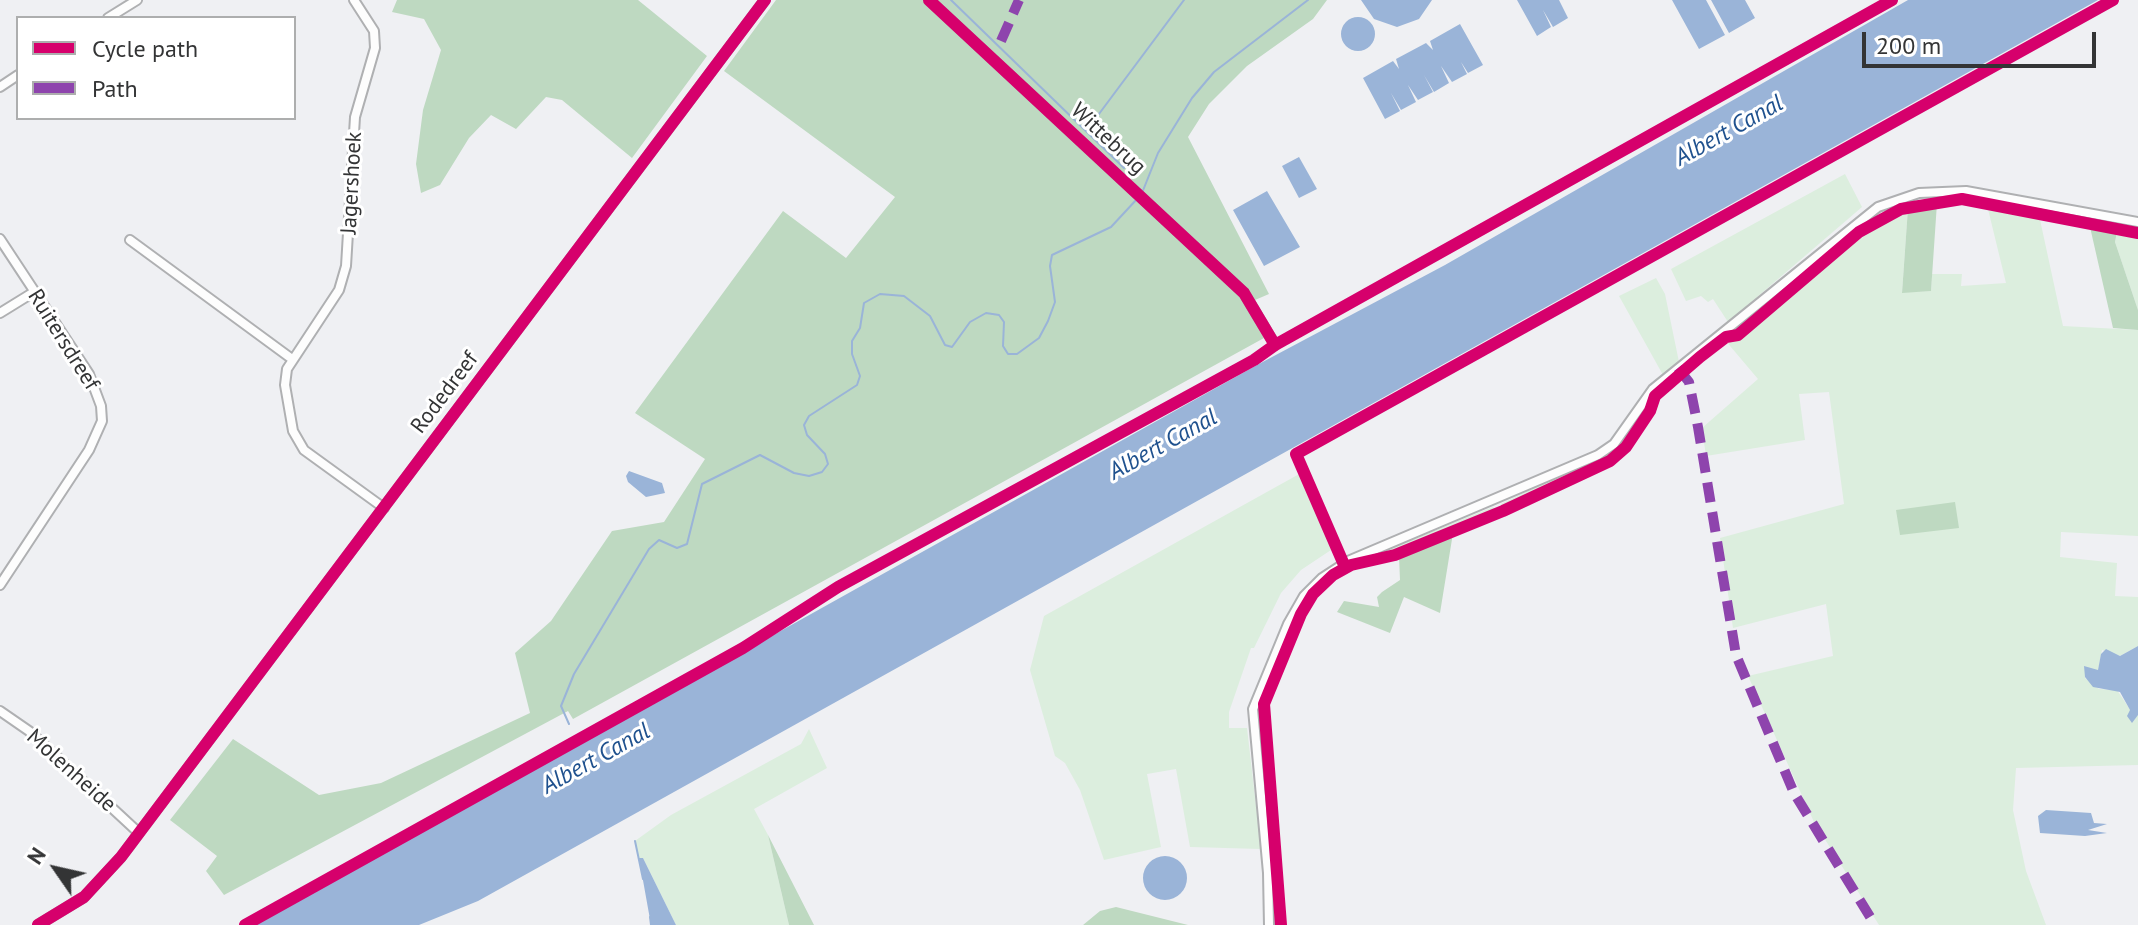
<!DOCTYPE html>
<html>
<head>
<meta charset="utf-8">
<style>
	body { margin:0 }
	#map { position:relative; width:2138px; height:925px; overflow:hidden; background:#eff0f3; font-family:"PT Sans",sans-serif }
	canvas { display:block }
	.legend { position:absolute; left:16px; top:16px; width:280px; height:104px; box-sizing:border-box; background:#fff; border:2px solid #adaeae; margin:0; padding:10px 14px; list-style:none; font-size:24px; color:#333435 }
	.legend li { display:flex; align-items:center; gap:16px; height:40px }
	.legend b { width:40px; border:2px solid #adaeae }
	.north { position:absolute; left:16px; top:829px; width:80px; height:80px; -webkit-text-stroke:6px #fff; paint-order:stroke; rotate:304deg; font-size:22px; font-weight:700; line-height:32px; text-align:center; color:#333435 }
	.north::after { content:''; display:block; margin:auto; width:28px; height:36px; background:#333435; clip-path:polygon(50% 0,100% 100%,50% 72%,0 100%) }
	.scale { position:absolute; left:1862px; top:32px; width:234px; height:36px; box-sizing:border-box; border:4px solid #333435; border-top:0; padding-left:10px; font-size:24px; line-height:28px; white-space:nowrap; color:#333435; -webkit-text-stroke:6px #fff; paint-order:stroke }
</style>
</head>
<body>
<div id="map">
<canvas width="2138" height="925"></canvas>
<ul class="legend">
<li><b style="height:10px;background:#d6006c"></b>Cycle path</li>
<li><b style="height:10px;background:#8e44ad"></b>Path</li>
</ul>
<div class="north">N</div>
<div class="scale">200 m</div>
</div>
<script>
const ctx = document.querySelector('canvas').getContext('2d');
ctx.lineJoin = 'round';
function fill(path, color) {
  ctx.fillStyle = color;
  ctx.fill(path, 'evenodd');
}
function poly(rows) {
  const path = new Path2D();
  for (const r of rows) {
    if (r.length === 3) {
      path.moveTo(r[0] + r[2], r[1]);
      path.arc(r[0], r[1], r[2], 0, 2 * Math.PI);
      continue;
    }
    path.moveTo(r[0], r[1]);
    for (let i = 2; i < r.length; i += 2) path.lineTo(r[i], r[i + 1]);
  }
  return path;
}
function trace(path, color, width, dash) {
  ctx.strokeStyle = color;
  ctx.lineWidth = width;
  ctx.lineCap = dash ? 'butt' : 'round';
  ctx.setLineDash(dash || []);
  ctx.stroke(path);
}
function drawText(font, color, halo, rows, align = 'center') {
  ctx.font = font + ' "PT Sans",sans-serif';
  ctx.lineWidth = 6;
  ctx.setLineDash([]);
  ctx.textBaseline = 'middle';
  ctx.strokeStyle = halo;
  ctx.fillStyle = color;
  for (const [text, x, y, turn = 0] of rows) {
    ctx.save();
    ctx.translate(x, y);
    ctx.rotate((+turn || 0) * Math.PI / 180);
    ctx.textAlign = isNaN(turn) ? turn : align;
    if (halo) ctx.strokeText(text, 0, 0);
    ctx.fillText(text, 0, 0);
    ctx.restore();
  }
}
fill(poly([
	[1845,174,1862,207,1728,322,1713,299,1708,302,1701,296,1686,301,1671,269],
	[1987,205,2039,215,2063,326,2138,330,2138,536,2061,532,2060,557,2117,563,2115,596,2138,597,2138,646,2120,656,2102,650,2098,671,2085,667,2085,678,2099,689,2117,690,2135,717,2138,715,2138,765,2016,768,2013,810,2026,871,2046,925,1879,925,1814,822,1748,676,1833,656,1826,604,1733,628,1720,538,1844,504,1829,392,1799,394,1805,440,1706,456,1702,428,1758,379,1725,340,1739,336,1883,219,1908,208,1902,292,1931,291,1932,274,1962,274,1961,286,2006,283],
	[2117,232,2138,235,2138,310,2115,242],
	[1656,278,1665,294,1679,362,1663,375,1619,296],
	[1635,422,1639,425,1628,441,1600,465,1503,509,1501,504,1610,452],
	[1301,473,1334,548,1301,570,1281,593,1254,648,1251,648,1229,712,1229,728,1247,728,1261,849,1190,847,1176,769,1147,774,1161,847,1104,860,1080,790,1065,763,1055,756,1030,670,1044,616],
	[1493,507,1496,511,1389,555,1377,554],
	[809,729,827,768,754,809,768,835,789,925,676,925,643,858,639,858,635,841,671,815,801,744],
	[1261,732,1276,854,1271,854,1256,733]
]), '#dceede');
fill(poly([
	[397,0,638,0,707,56,632,158,562,100,546,97,516,129,491,115,469,138,440,185,421,193,416,164,423,110,441,50,424,19,392,12],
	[776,0,1327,0,1313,19,1247,66,1209,104,1188,137,1269,294,1255,300,1149,197,1143,205,1240,295,1264,338,573,719,568,711,224,895,206,871,217,856,170,820,233,739,319,795,381,783,530,713,515,653,551,621,612,531,664,522,705,459,635,413,783,211,846,258,895,197,724,71],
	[1937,203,1931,291,1902,293,1908,208],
	[2090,227,2117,232,2115,242,2138,310,2138,330,2113,328],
	[1955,502,1959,528,1900,535,1896,510],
	[1453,533,1440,613,1404,597,1390,633,1337,612,1344,601,1379,607,1377,597,1382,592,1400,580,1399,556],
	[768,835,814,925,789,925],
	[1116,907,1188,925,1083,925,1100,911]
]), '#bed9c1');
fill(poly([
	[1361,0,1432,0,1419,19,1397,27,1374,19],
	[1517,0,1559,0,1568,18,1553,27,1543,10,1551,27,1537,36],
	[1672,0,1706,0,1725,35,1699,49],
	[1711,0,1745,0,1755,18,1729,33],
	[1908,0,2098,0,478,901,419,925,254,925,1257,365,1445,265],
	[1358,34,17],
	[1460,24,1483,65,1468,73,1461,62,1467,74,1452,82,1441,66,1449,83,1434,92,1424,75,1433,92,1418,100,1408,85,1416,102,1401,110,1391,93,1400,111,1385,119,1363,78,1393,61,1399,69,1396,59,1426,43,1433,50,1430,41],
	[1299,157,1317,189,1299,198,1282,166],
	[1267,191,1300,247,1264,266,1233,210],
	[629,471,662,483,665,493,646,497,628,482,626,476],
	[2138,646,2138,715,2132,723,2127,716,2130,710,2120,692,2093,687,2085,677,2084,666,2098,670,2101,654,2106,649,2120,656],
	[2046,810,2091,813,2094,823,2107,824,2088,830,2107,833,2085,836,2040,833,2038,816],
	[1165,878,22],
	[639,858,643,858,676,925,651,925]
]), '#9ab4d8');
trace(poly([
	[951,0,1124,168],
	[1087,130,1184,0],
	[1142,193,1158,153,1192,98,1214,72,1308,0],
	[569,724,561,706,574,674,649,549,659,540,677,548,687,544,702,484,760,455,794,473,809,476,822,472,828,464,825,454,807,435,804,425,809,416,857,385,860,376,852,354,852,341,860,328,864,303,880,294,904,296,930,316,945,345,952,347,970,322,986,313,999,315,1004,322,1003,346,1008,354,1017,354,1039,338,1048,321,1055,302,1050,266,1052,255,1111,227,1137,199],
	[635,841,643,879],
	[650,917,651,925]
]), '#9ab4d8', 2);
const minor = poly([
	[354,0,374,31,375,48,355,117,346,266,339,290,287,369,285,385,293,431,304,450,384,508],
	[929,0,1244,293,1275,345],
	[108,18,137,0],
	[0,87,18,75],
	[0,239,89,374,101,406,102,421,89,450,0,585],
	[130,240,292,359],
	[0,313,34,292],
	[0,711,29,731,139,833],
	[38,925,84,897,121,857,765,0],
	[1269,925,1268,873,1253,709,1288,624,1304,596,1322,578,1348,561,1598,455,1614,444,1653,389,1878,207,1919,193,1966,191,2138,222]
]);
trace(minor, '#afb0b2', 12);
trace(minor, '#fdfdfd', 8);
trace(poly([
	[1001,41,1019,0],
	[1678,368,1689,382,1698,427,1736,655,1794,793,1875,925]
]), '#8e44ad', 10, [20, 10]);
trace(poly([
	[929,0,1244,293,1275,345],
	[1345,567,1296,454,2113,0],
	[38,925,84,897,121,857,765,0],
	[245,925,743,648,838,587,1254,360,1275,345,1892,0],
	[1281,925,1264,704,1301,614,1313,594,1333,575,1351,565,1395,555,1503,511,1610,461,1626,447,1650,411,1655,396,1700,357,1726,337,1738,335,1859,232,1901,209,1962,199,2138,233]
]), '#d6006c', 12);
drawText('22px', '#333435', '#fff', [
	["Wittebrug",1108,139,43],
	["Jagershoek",352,183,-87],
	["Ruitersdreef",63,340,58],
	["Rodedreef",445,393,-53],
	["Molenheide",71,771,42]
]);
drawText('italic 24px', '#1f518e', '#fff', [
	["Albert Canal",1729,131,-29],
	["Albert Canal",1163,445,-29],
	["Albert Canal",596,759,-29]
]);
</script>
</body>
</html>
